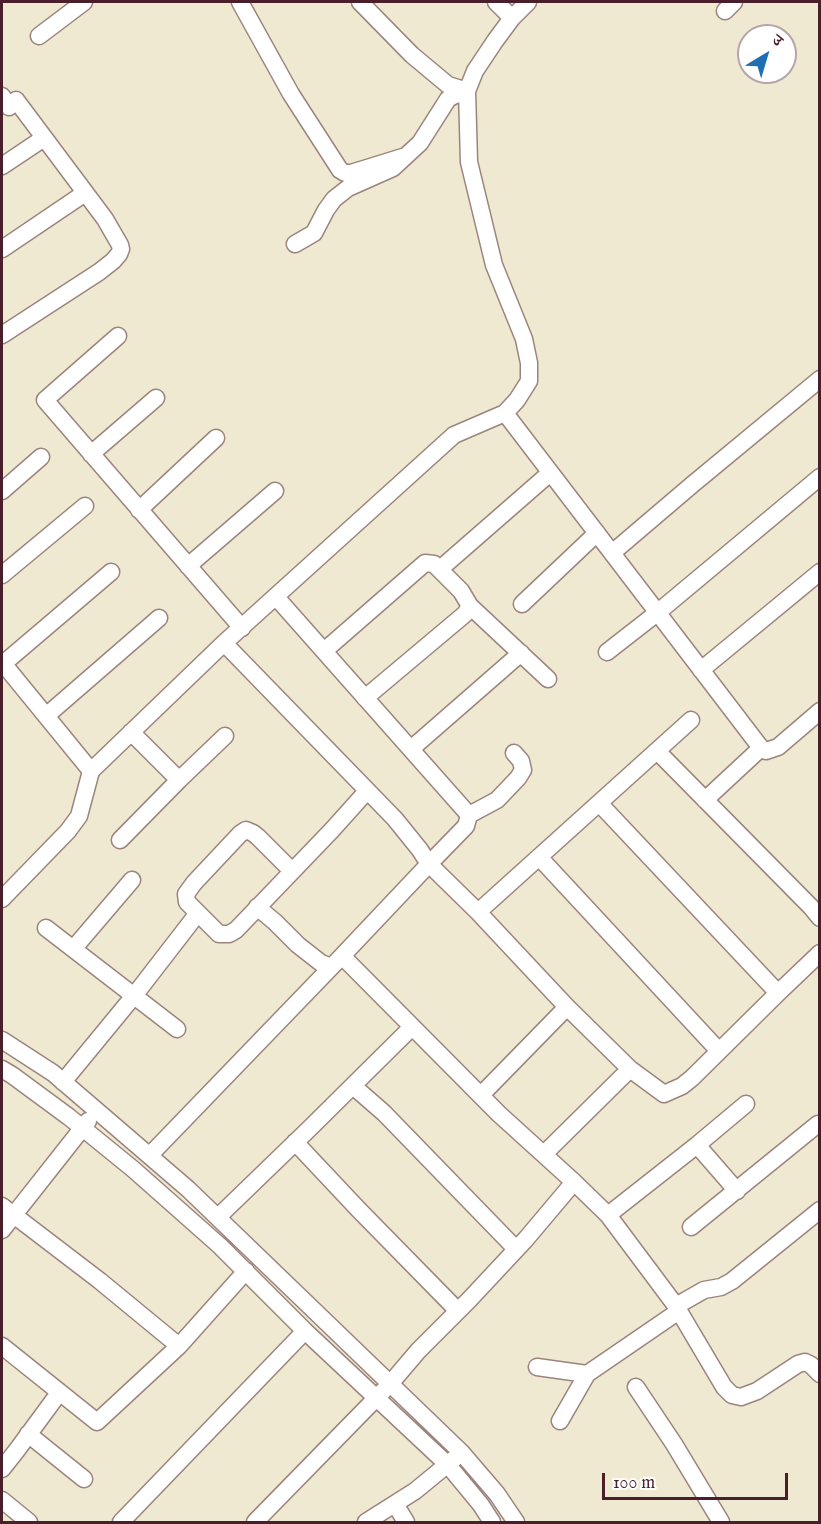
<!DOCTYPE html>
<html>
<head>
<meta charset="utf-8">
<style>
	body { margin:0 }
	#map { position:relative; width:821px; height:1524px; overflow:hidden; background:#eee9d0; font-family:"IM FELL English","Noto Serif Devanagari",serif }
	canvas { display:block }
	.frame { position:absolute; inset:0; border:3px solid #4a1f2b; pointer-events:none }
	.north { position:absolute; left:737px; top:24px; width:60px; height:60px; box-sizing:border-box; background:#fff; border:2px solid #b7a5aa; border-radius:50%; rotate:38deg; font-size:16px; font-weight:700; line-height:24px; text-align:center; color:#4a1f2b }
	.north::after { content:''; display:block; margin:auto; width:21px; height:27px; background:#1f6fb2; clip-path:polygon(50% 0,100% 100%,50% 72%,0 100%) }
	.scale { position:absolute; left:602px; top:1473px; width:186px; height:27px; box-sizing:border-box; border:3px solid #4a1f2b; border-top:0; padding-left:8px; font-size:18px; line-height:21px; white-space:nowrap; color:#4a1f2b; -webkit-text-stroke:4px #fff; paint-order:stroke }
</style>
</head>
<body>
<div id="map">
<canvas width="821" height="1524"></canvas>
<div class="frame"></div>
<div class="north">उ</div>
<div class="scale">100 m</div>
</div>
<script>
const ctx = document.querySelector('canvas').getContext('2d');
ctx.lineJoin = 'round';
function poly(rows) {
  const path = new Path2D();
  for (const r of rows) {
    path.moveTo(r[0], r[1]);
    for (let i = 2; i < r.length; i += 2) path.lineTo(r[i], r[i + 1]);
  }
  return path;
}
function trace(path, color, width, dash) {
  ctx.strokeStyle = color;
  ctx.lineWidth = width;
  ctx.lineCap = dash ? 'butt' : 'round';
  ctx.setLineDash(dash || []);
  ctx.stroke(path);
}
const minor = poly([
	[240,2,291,94,340,170,345,173,351,173,406,156],
	[360,2,412,55,448,85,467,91],
	[496,2,512,18],
	[725,11,734,2],
	[39,36,84,2],
	[2,96,9,107,16,100,105,219,120,245,121,249,119,254,113,261,99,272,2,335],
	[2,166,44,138],
	[295,244,314,233,326,210,334,199,348,188,393,168,420,143,448,99,453,96,467,91],
	[2,249,85,193],
	[118,336,45,400,242,628],
	[505,413,761,748,766,751,778,747,820,711],
	[91,454,156,398],
	[2,491,41,457],
	[139,510,216,438],
	[612,553,693,484,820,379],
	[188,566,275,491],
	[440,569,550,473],
	[2,575,85,506],
	[276,597,469,815],
	[522,604,597,533],
	[470,606,548,679],
	[224,643,395,819,420,850,429,864,342,956],
	[324,651,425,563,434,564,461,591,470,606,465,614,365,698],
	[607,652,657,613,820,477],
	[2,662,91,771],
	[3,664,111,572],
	[701,670,820,572],
	[46,716,159,618],
	[411,749,521,653],
	[657,751,811,907,820,918],
	[179,780,225,736],
	[705,800,761,748],
	[599,803,778,993],
	[469,815,466,826,429,864,478,912,567,1007,630,1069,664,1094,682,1086,692,1078,778,993,820,953],
	[469,815,497,800,518,778,523,770,521,761,514,753],
	[120,840,179,780,131,732],
	[539,857,719,1051],
	[292,871,258,837,253,833,246,830,240,834,194,883,186,894,187,902,219,934,229,934,236,930,332,830,367,791],
	[2,899,68,831,79,816,91,771,224,643,454,435,505,413,517,400,529,381,529,363,524,339,494,265,469,162,467,91,475,71,495,41,512,18,528,2],
	[257,907,275,922,298,945,321,963,331,967],
	[478,912,691,720],
	[46,928,177,1029],
	[74,948,132,880],
	[2,1040,53,1073,188,1189,461,1452,497,1494,516,1522],
	[2,1069,12,1075,69,1117,133,1169,220,1246,305,1331,448,1465,481,1505,492,1522],
	[63,1082,137,992,198,913],
	[353,1086,384,1113,516,1249],
	[481,1095,567,1007],
	[295,1142,358,1209,458,1311],
	[697,1145,737,1191],
	[544,1154,630,1069],
	[150,1155,342,956,499,1114,574,1182,608,1215,676,1306,724,1387,732,1395,741,1397,757,1391,798,1364,805,1362,811,1365,820,1374],
	[2,1206,100,1281,179,1346],
	[608,1215,697,1145,746,1104],
	[218,1217,309,1129,412,1027],
	[691,1227,818,1124],
	[2,1230,88,1121],
	[676,1306,704,1290,721,1287,732,1281,820,1210],
	[2,1346,97,1422,179,1346,246,1271],
	[537,1367,587,1374,560,1421],
	[587,1374,679,1311],
	[636,1387,674,1444,721,1522],
	[28,1434,84,1479],
	[2,1469,17,1450,59,1393],
	[2,1500,29,1522],
	[395,1504,406,1522],
	[121,1522,305,1331],
	[255,1522,390,1384,418,1351,469,1300,526,1239,574,1182],
	[366,1522,415,1491,454,1459]
]);
trace(minor, '#9c847e', 19);
trace(minor, '#fff', 16);
</script>
</body>
</html>
